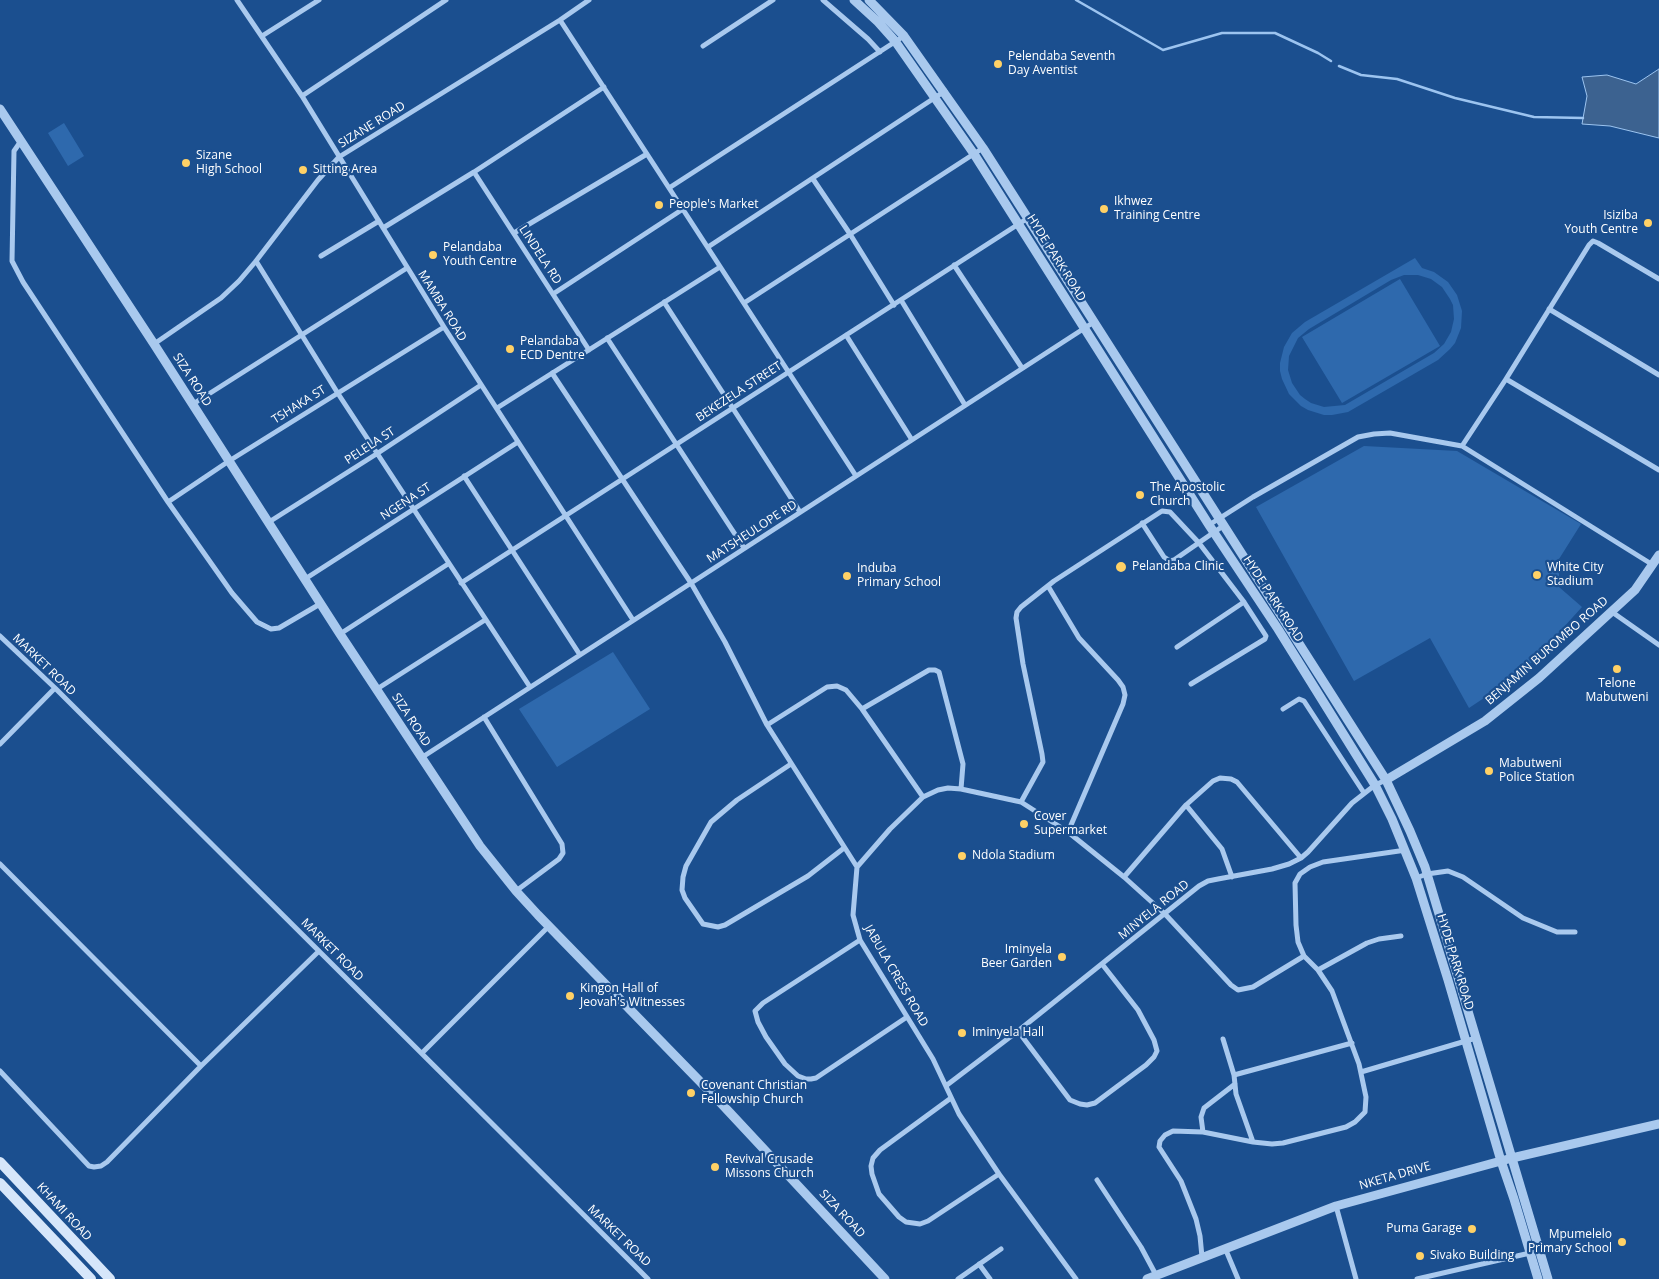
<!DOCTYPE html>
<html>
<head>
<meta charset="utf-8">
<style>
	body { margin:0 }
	canvas { display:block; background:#1b4f8f }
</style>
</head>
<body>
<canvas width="1659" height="1279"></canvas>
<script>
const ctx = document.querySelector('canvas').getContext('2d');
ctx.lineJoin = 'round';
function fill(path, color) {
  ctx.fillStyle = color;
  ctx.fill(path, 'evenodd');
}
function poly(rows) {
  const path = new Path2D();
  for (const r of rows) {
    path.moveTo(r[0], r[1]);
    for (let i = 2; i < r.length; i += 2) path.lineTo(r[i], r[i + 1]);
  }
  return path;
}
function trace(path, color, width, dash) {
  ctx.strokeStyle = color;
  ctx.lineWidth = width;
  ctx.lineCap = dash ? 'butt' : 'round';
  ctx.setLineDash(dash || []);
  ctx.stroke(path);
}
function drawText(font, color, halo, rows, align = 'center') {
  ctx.font = font + ' "Open Sans",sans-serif';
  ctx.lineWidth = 4.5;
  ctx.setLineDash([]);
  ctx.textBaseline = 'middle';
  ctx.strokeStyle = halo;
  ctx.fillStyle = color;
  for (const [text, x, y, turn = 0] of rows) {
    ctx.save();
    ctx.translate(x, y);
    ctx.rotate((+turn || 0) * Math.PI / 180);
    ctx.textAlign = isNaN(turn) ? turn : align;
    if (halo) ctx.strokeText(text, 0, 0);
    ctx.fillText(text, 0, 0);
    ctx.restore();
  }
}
fill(poly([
	[64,123,84,156,68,166,48,133],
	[1415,258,1422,268,1434,272,1448,282,1457,295,1462,311,1461,328,1455,343,1450,349,1438,360,1348,412,1332,415,1324,415,1308,410,1301,406,1289,394,1282,379,1280,371,1280,363,1284,347,1292,333,1305,322],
	[1404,275,1418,275,1431,279,1442,287,1450,299,1453,305,1454,319,1451,332,1444,344,1434,353,1345,405,1324,407,1311,403,1305,399,1300,395,1292,383,1288,370,1289,356,1298,338,1309,329,1391,280],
	[1400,279,1440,346,1342,403,1302,337],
	[1364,446,1457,451,1581,524,1559,559,1559,587,1582,607,1523,672,1469,708,1430,638,1354,681,1256,507],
	[613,652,650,709,557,767,519,709]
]), '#2e69ad');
const water = poly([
	[1659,69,1659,138,1610,126,1582,124,1587,96,1582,77,1607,75,1636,84,1659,69]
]);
fill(water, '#3c6290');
trace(water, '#9cc4f0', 1);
trace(poly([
	[1076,0,1163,50,1222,33,1275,33,1318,53,1331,61],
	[1339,66,1361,75,1397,79,1455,98,1534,117,1583,118]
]), '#9cc4f0', 2.5);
trace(poly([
	[237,0,302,96,444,327,633,620],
	[823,0,868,39,880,52],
	[560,20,856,476],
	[262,36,319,0],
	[703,46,773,0],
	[302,96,446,0],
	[21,141,14,151,12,261,23,282,168,502,232,593,257,622,271,629,279,628,320,604],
	[474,172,589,350],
	[813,179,850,234,894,305],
	[669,188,904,36],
	[383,228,474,172,604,87],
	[514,233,647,154],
	[708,247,945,91],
	[321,256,379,221],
	[256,261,337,392,530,687],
	[954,265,1022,368],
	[553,294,683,209],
	[901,300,965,405],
	[664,302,800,512],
	[744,303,983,148],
	[1549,309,1659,375],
	[846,335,912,440],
	[607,338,744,548],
	[154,344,221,298,239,281,256,261,318,180,339,157,560,20,589,0],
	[552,373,691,583,725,642,767,725,857,867],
	[1506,379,1659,470],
	[193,404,407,268],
	[497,408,720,267],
	[1462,446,1506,379,1589,245,1593,241,1598,243,1659,279],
	[464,476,580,655],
	[168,502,229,461,444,327],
	[269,522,378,453,481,385],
	[1142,523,1164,557,1170,561,1174,560,1223,526],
	[1209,525,1253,497,1358,437,1374,434,1390,433,1462,446,1653,565],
	[305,579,518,442],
	[461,583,1028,218],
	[1048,586,1079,638,1118,680,1123,687,1125,695,1123,704,1068,832],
	[1612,612,1659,645],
	[340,634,448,564],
	[0,636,55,688,648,1279],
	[1177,647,1244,602],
	[377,689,485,620],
	[862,709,929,670,935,670,939,672,963,764,961,789],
	[1283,709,1299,699,1304,701,1364,793],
	[484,717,562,844,563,853,559,859,516,891],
	[767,725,827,687,837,686,846,690,862,709,923,797],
	[0,744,55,688],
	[421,758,1094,322],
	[791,764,737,800,711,822,686,866,683,877,682,890,685,898,703,924,718,927,725,925,808,876,844,848],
	[1021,802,1043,762,1042,754,1023,664,1016,618,1017,612,1021,607,1054,581,1162,511,1170,512,1199,543,1244,602,1266,636,1265,639,1191,684],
	[1186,805,1222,849,1232,877],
	[0,864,201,1066],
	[1124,877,1186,805,1213,781,1220,778,1231,779,1237,782,1301,858],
	[1416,878,1427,874,1448,871,1463,877,1523,918,1557,932,1575,932],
	[860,940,763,1003,755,1011,758,1022,766,1037,785,1064,798,1076,806,1079,811,1079,816,1078,907,1017],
	[1318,970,1367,943,1379,939,1401,936],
	[1018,1031,1070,1100,1080,1104,1087,1105,1095,1103,1146,1065,1154,1057,1157,1051,1154,1040,1138,1010,1102,964],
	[1223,1039,1234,1075,1236,1094,1253,1142,1272,1144,1283,1143,1346,1127,1355,1122,1365,1112,1366,1097,1359,1064,1332,991,1318,970,1304,956,1298,942,1296,925,1295,883,1300,874,1310,867,1323,862,1406,850],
	[422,1053,549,926],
	[0,1071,89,1166,94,1167,101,1166,107,1162,201,1066,319,951],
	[1361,1072,1476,1038],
	[1234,1075,1352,1043],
	[1235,1084,1204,1108,1201,1117,1203,1132,1253,1142],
	[947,1085,1018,1031,1199,886,1208,881,1218,879,1272,869,1289,864,1301,858,1308,852,1352,803,1375,785,1386,780],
	[951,1098,880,1150,873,1158,871,1166,872,1174,879,1194,899,1217,906,1222,920,1224,928,1221,999,1174],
	[1097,1180,1141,1247,1156,1275],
	[1336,1206,1356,1279],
	[1225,1248,1238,1279],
	[1202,1257,1200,1236,1196,1219,1181,1181,1159,1147,1160,1141,1165,1135,1173,1131,1203,1132],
	[979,1264,990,1279],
	[958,1279,1001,1249],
	[1076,1279,999,1174,959,1114,933,1059,860,940,853,915,857,867,890,829,923,797,938,790,948,788,961,789,1021,802,1068,832,1124,877,1165,914,1231,985,1238,990,1253,987,1304,956],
	[1417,1279,1530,1253]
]), '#a9c9ee', 5);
trace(poly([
	[854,0,878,22,895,41,974,154,1209,525,1278,629,1375,785,1392,819,1416,878,1448,980,1501,1161,1514,1199,1538,1279],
	[869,0,904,36,983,148,1386,780,1410,831,1425,867,1548,1279],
	[0,109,154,344,340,634,480,846,516,891,538,915,718,1100,885,1279],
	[1386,780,1485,721,1539,678,1635,590,1659,555],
	[1147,1279,1336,1206,1512,1158,1659,1124]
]), '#a9c9ee', 9);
trace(poly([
	[0,1162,110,1279],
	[0,1183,91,1279]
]), '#d6e6fa', 10);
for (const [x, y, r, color] of [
	[998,64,5,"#ffd166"],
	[186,163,5,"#ffd166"],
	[303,170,5,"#ffd166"],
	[659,205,5,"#ffd166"],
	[1104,209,5,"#ffd166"],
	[1648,223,5,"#ffd166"],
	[433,255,5,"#ffd166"],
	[510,349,5,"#ffd166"],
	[1140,495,5,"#ffd166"],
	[1121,567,6,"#ffd166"],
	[1537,575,5,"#ffd166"],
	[847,576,5,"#ffd166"],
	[1617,669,5,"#ffd166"],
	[1489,771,5,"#ffd166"],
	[1024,824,5,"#ffd166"],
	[962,856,5,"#ffd166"],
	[1062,957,5,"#ffd166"],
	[570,996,5,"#ffd166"],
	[962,1033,5,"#ffd166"],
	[691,1093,5,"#ffd166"],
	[715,1167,5,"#ffd166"],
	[1472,1229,5,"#ffd166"],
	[1622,1242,5,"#ffd166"],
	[1420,1256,5,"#ffd166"]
]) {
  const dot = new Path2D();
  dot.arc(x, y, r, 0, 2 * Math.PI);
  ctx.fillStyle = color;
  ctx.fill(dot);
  trace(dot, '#1b4f8f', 2);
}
drawText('12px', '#fff', '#1b4f8f', [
	["Pelendaba Seventh",1008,57],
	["Day Aventist",1008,71],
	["Sizane",196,156],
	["High School",196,170],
	["Sitting Area",313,170],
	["Ikhwez",1114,202],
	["Training Centre",1114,216],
	["People's Market",669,205],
	["Isiziba",1638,216,"right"],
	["Youth Centre",1638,230,"right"],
	["Pelandaba",443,248],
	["Youth Centre",443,262],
	["Pelandaba",520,342],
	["ECD Dentre",520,356],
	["The Apostolic",1150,488],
	["Church",1150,502],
	["Pelandaba Clinic",1132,567],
	["White City",1547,568],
	["Stadium",1547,582],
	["Induba",857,569],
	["Primary School",857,583],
	["Telone",1617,684,"center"],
	["Mabutweni",1617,698,"center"],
	["Mabutweni",1499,764],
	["Police Station",1499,778],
	["Cover",1034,817],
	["Supermarket",1034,831],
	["Ndola Stadium",972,856],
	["Iminyela",1052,950,"right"],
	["Beer Garden",1052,964,"right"],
	["Kingon Hall of",580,989],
	["Jeovah's Witnesses",580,1003],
	["Iminyela Hall",972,1033],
	["Covenant Christian",701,1086],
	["Fellowship Church",701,1100],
	["Revival Crusade",725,1160],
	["Missons Church",725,1174],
	["Puma Garage",1462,1229,"right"],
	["Mpumelelo",1612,1235,"right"],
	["Primary School",1612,1249,"right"],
	["Sivako Building",1430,1256]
], 'left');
drawText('12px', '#fff', '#1b4f8f', [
	["SIZANE ROAD",372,125,-32],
	["LINDELA RD",540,255,57],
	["HYDE PARK ROAD",1056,258,58],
	["MAMBA ROAD",442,306,58],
	["SIZA ROAD",192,380,57],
	["BEKEZELA STREET",739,392,-33],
	["TSHAKA ST",299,405,-32],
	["PELELA ST",370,446,-33],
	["NGENA ST",406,502,-33],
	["MATSHEULOPE RD",752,532,-33],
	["HYDE PARK ROAD",1273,599,57],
	["BENJAMIN BUROMBO ROAD",1547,651,-41],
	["MARKET ROAD",44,665,44],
	["SIZA ROAD",411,720,57],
	["MINYELA ROAD",1154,910,-39],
	["MARKET ROAD",332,950,45],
	["HYDE PARK ROAD",1455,962,73],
	["JABULA CRESS ROAD",896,976,60],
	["NKETA DRIVE",1395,1176,-16],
	["KHAMI ROAD",64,1212,47],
	["SIZA ROAD",842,1214,47],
	["MARKET ROAD",619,1236,44]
]);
</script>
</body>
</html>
